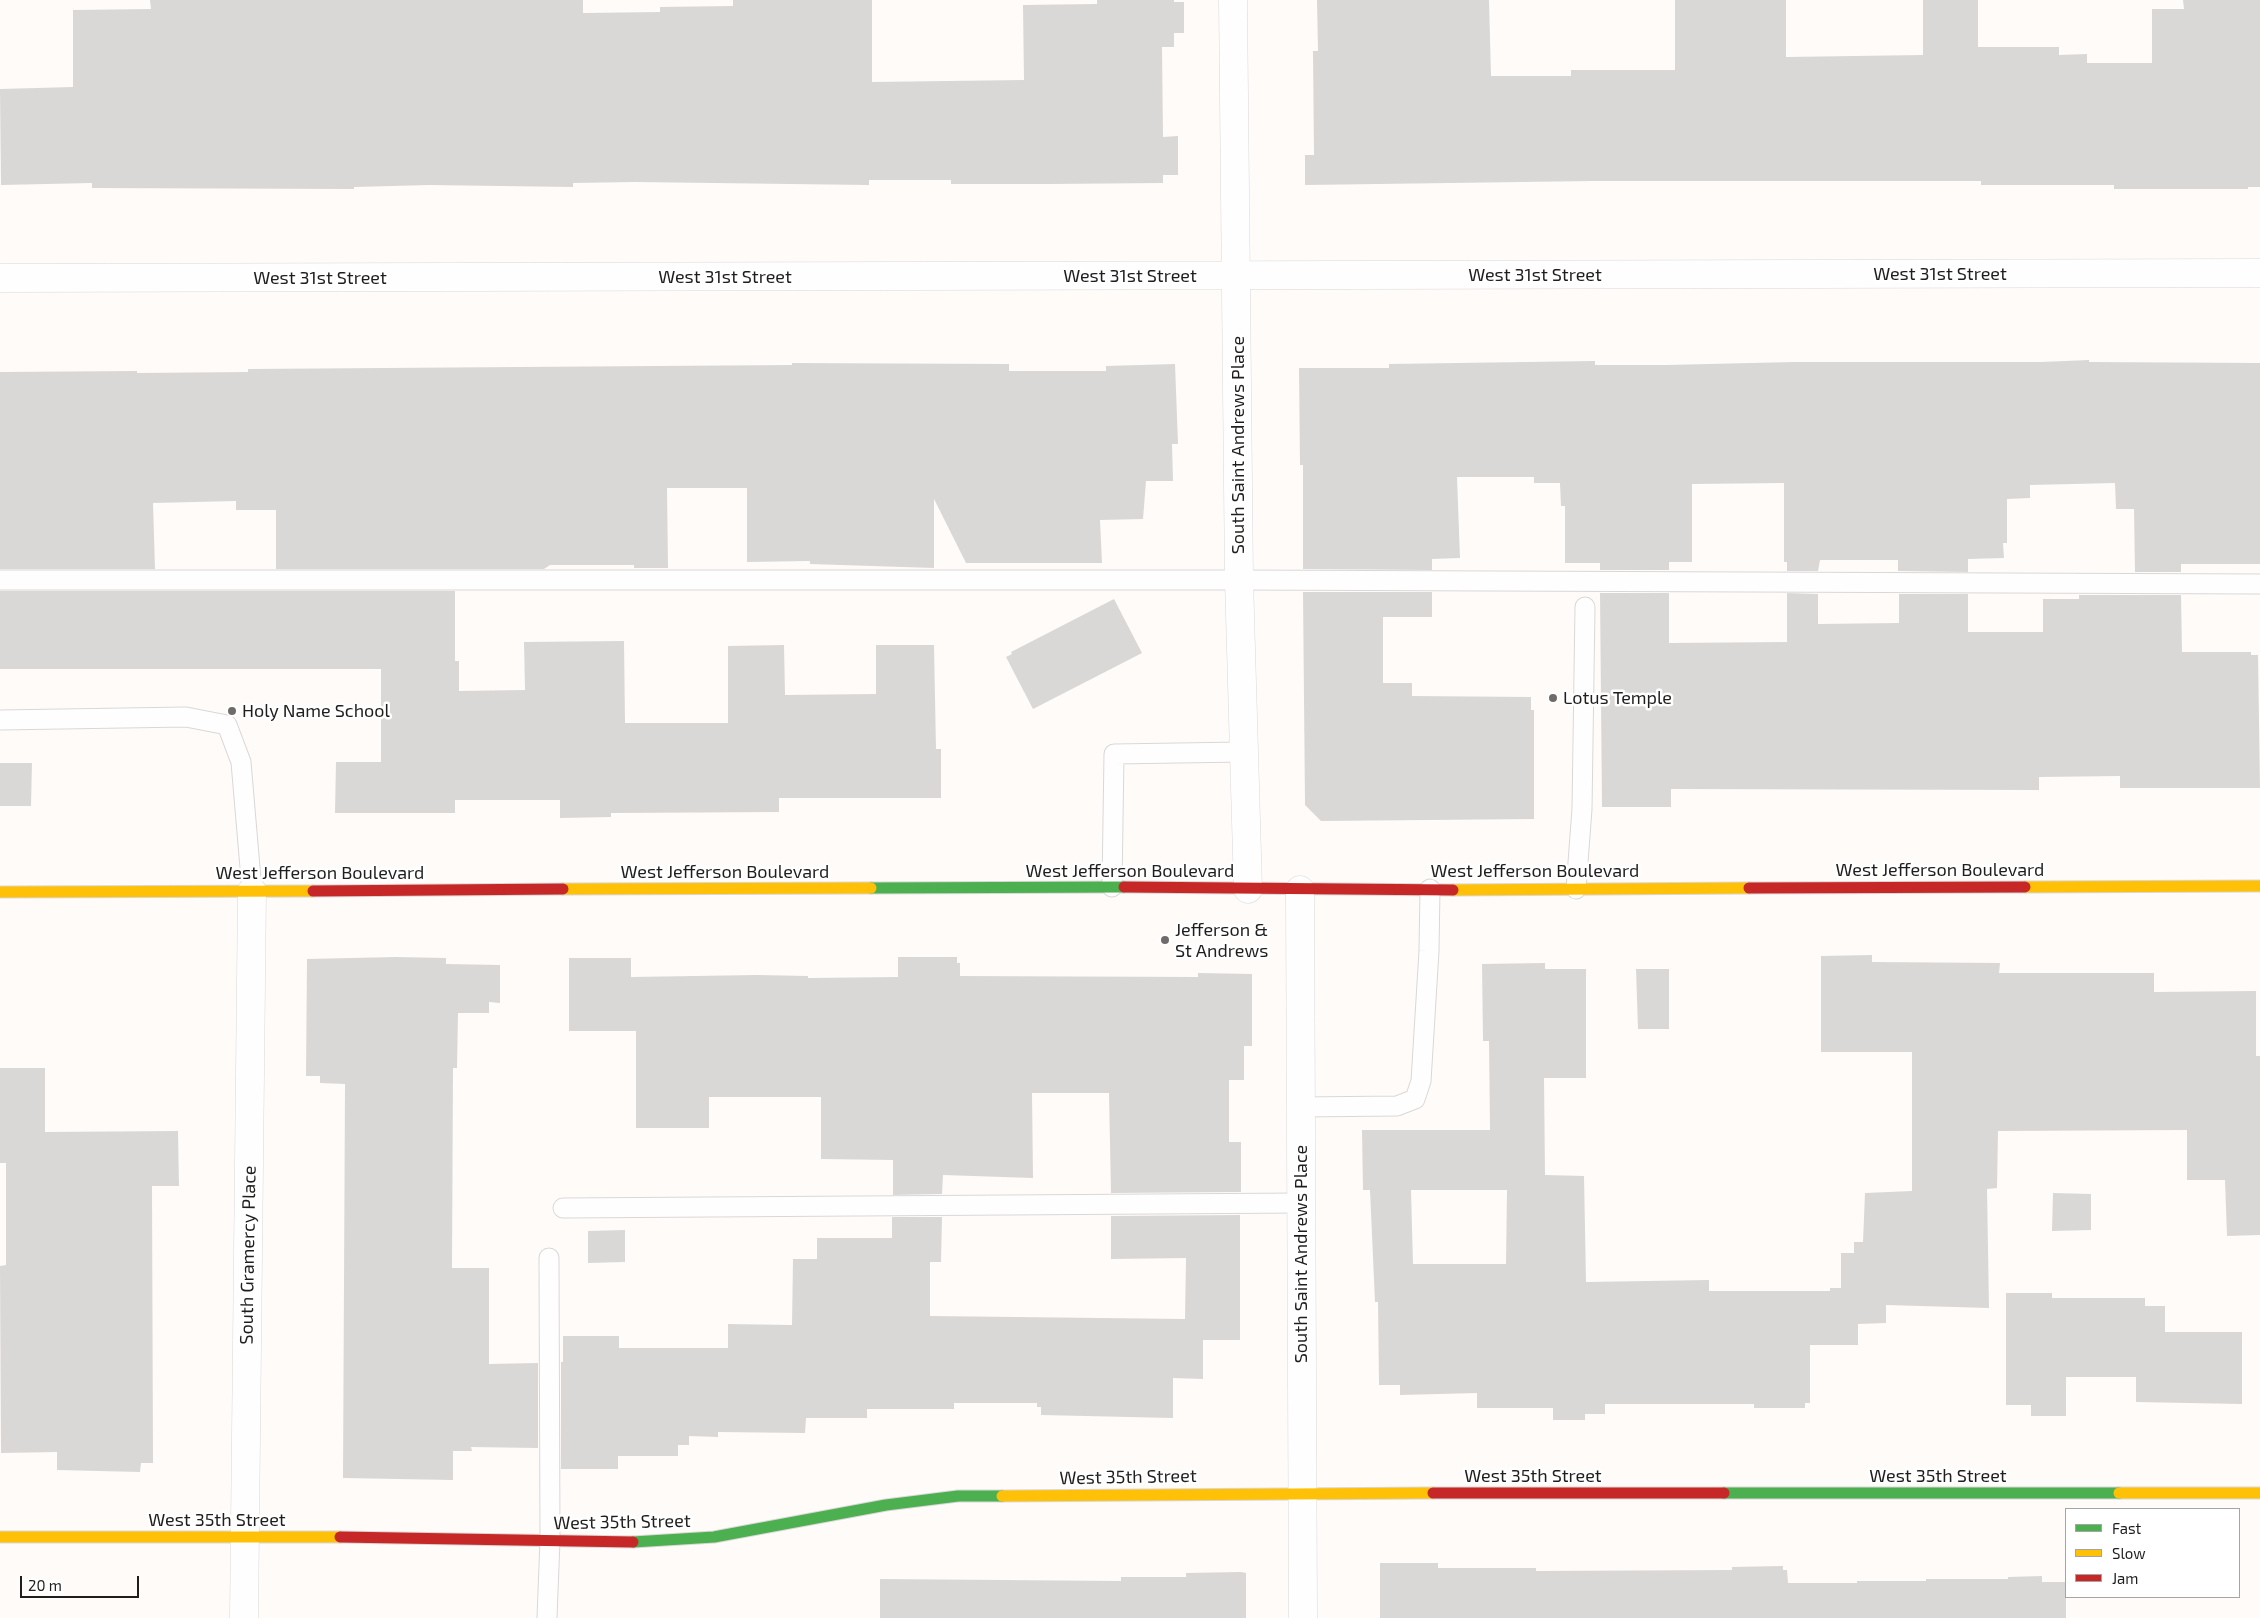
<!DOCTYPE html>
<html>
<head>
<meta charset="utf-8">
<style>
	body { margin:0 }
	#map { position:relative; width:2260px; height:1618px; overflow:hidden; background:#fefbf9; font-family:"Exo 2",sans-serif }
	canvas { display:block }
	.legend { position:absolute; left:2065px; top:1508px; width:175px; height:90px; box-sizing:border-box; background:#fff; border:1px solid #a6a5a5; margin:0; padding:6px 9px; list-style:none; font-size:15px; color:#201e1d }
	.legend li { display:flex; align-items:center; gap:10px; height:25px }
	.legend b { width:25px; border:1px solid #a6a5a5 }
	.scale { position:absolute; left:20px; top:1576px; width:119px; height:22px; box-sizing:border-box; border:2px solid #201e1d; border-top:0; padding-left:6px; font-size:15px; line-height:18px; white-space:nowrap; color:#201e1d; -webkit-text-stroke:4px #fff; paint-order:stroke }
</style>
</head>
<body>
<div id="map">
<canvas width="2260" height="1618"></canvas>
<ul class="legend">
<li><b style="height:6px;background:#4caf50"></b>Fast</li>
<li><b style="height:6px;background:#ffc107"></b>Slow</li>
<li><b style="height:6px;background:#c62828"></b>Jam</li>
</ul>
<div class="scale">20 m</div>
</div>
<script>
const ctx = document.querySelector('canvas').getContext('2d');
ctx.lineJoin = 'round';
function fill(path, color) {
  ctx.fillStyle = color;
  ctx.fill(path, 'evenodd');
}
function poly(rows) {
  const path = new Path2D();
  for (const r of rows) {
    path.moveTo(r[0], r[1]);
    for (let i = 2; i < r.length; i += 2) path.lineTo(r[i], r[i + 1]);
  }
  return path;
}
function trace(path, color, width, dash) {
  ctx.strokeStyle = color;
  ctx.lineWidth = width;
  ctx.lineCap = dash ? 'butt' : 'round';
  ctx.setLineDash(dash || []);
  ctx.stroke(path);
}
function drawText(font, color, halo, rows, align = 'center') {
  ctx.font = font + ' "Exo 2",sans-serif';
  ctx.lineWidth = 5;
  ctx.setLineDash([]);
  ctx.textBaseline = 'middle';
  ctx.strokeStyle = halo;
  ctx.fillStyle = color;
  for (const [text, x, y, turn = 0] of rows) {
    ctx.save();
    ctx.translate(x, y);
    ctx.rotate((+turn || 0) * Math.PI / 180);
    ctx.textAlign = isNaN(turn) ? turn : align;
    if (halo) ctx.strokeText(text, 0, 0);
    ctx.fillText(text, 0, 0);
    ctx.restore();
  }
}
fill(poly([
	[150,0,583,0,583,13,660,12,660,7,733,6,733,0,872,0,872,82,1024,80,1023,5,1097,4,1097,0,1174,0,1174,2,1184,2,1184,33,1174,33,1174,47,1162,47,1163,137,1178,136,1178,175,1163,175,1163,183,1049,184,951,184,951,180,869,180,869,185,635,182,573,183,573,187,430,185,354,187,354,189,92,188,92,183,1,185,0,89,73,87,73,10,151,9],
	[1317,0,1489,0,1491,76,1571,76,1571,70,1675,70,1675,0,1786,0,1786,57,1923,55,1923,0,1978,0,1978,47,2059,47,2059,55,2087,54,2087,63,2152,63,2152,9,2184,9,2183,0,2260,0,2260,187,2248,187,2248,189,2114,189,2114,185,1981,185,1981,181,1593,181,1305,185,1305,155,1314,155,1313,51,1318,51],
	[2089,360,2089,362,2260,363,2260,564,2181,564,2181,572,2135,572,2134,509,2116,509,2115,483,2030,485,2030,498,2007,499,2007,543,2003,543,2004,558,1968,559,1968,572,1898,571,1898,560,1820,560,1818,571,1787,571,1787,562,1784,562,1784,483,1692,484,1692,562,1669,562,1669,570,1600,570,1600,563,1565,563,1565,506,1561,506,1560,483,1534,483,1534,477,1457,477,1460,558,1432,559,1432,570,1303,569,1303,465,1300,465,1299,368,1389,368,1389,364,1595,361,1595,365,1666,365,1794,362,2041,362],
	[792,363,1009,364,1009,371,1106,371,1106,366,1175,364,1178,444,1172,444,1173,481,1146,481,1143,519,1100,520,1102,563,966,563,934,499,934,568,810,564,810,561,747,562,747,488,667,488,668,568,634,568,634,565,550,565,544,569,276,569,276,510,236,510,236,501,153,503,155,569,0,569,0,372,137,371,137,373,248,372,248,369,792,365],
	[0,591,455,591,455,661,459,661,459,691,525,690,524,642,624,641,625,723,728,723,728,646,784,645,785,695,876,694,876,645,934,645,936,749,941,749,941,798,779,798,779,812,611,813,611,817,560,818,560,800,455,800,455,813,335,813,336,762,381,762,381,669,0,669],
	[1303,592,1432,592,1432,617,1383,617,1383,683,1412,683,1412,696,1531,697,1531,710,1534,710,1534,819,1321,821,1305,805],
	[1600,593,1669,593,1669,643,1787,642,1787,593,1818,594,1818,624,1899,623,1899,594,1968,594,1968,632,2043,632,2043,599,2079,599,2079,595,2181,595,2182,652,2251,652,2251,655,2258,655,2260,788,2120,788,2120,776,2039,777,2039,790,1671,789,1671,807,1602,807],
	[1114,599,1142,653,1033,709,1006,657,1012,654,1011,652],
	[0,763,32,763,31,806,0,806],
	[1872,955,1872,962,2000,963,1999,973,2154,973,2154,992,2256,991,2256,1056,2260,1056,2260,1235,2227,1236,2225,1180,2187,1180,2187,1130,1998,1131,1997,1188,1987,1189,1989,1308,1886,1305,1886,1323,1858,1324,1858,1345,1810,1345,1810,1403,1805,1403,1805,1408,1754,1408,1754,1404,1605,1404,1605,1414,1585,1414,1585,1420,1553,1420,1553,1408,1477,1408,1477,1393,1400,1395,1400,1385,1379,1385,1378,1302,1375,1302,1370,1190,1363,1190,1362,1130,1490,1130,1489,1041,1483,1041,1482,964,1545,963,1545,969,1586,969,1586,1078,1544,1078,1545,1175,1584,1176,1586,1282,1709,1280,1709,1291,1830,1291,1830,1288,1841,1288,1841,1253,1854,1253,1854,1242,1863,1242,1865,1193,1912,1191,1912,1052,1821,1052,1821,956],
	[1411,1190,1507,1190,1506,1264,1413,1264],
	[396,957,446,958,446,964,500,965,500,1003,489,1002,489,1013,458,1013,457,1068,453,1068,452,1268,489,1268,489,1364,538,1363,538,1448,471,1447,472,1451,453,1451,453,1480,343,1478,345,1084,320,1083,320,1076,306,1076,307,959],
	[898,957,957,957,957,963,960,963,960,976,1198,977,1198,973,1252,974,1252,1046,1244,1046,1244,1080,1229,1080,1229,1142,1241,1142,1241,1192,1111,1193,1109,1093,1032,1093,1033,1178,943,1175,942,1194,893,1195,893,1160,821,1159,821,1097,709,1097,709,1128,636,1128,636,1031,569,1031,569,958,631,958,631,977,757,975,808,976,808,978,898,977],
	[1636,969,1669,969,1669,1029,1638,1029],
	[0,1068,45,1068,45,1132,178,1131,179,1186,152,1186,153,1463,141,1463,140,1472,57,1470,57,1452,1,1453,0,1266,6,1265,6,1163,0,1163],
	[2053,1193,2091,1194,2091,1230,2052,1231],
	[1240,1215,1240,1340,1203,1340,1203,1379,1173,1378,1173,1418,1041,1415,1041,1407,1037,1407,1037,1403,954,1403,954,1409,867,1409,867,1418,806,1418,805,1433,718,1432,718,1437,689,1436,689,1445,678,1445,678,1456,618,1456,618,1469,561,1469,561,1362,563,1362,563,1336,619,1336,619,1348,728,1348,728,1324,792,1325,793,1259,817,1259,817,1238,892,1238,892,1217,942,1217,941,1262,930,1262,930,1316,1185,1319,1186,1258,1111,1259,1111,1216],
	[625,1230,625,1262,588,1263,588,1231],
	[2006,1293,2052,1293,2052,1298,2145,1298,2145,1306,2165,1306,2165,1332,2242,1332,2242,1404,2136,1402,2136,1377,2066,1377,2066,1416,2031,1416,2031,1405,2006,1405],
	[1380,1563,1438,1563,1438,1568,1536,1568,1536,1571,1732,1570,1732,1567,1783,1566,1783,1570,1787,1570,1788,1583,1857,1583,1857,1581,1926,1581,1926,1579,2008,1579,2008,1577,2042,1576,2042,1582,2066,1582,2066,1618,1380,1618],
	[1241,1572,1246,1573,1246,1618,880,1618,880,1579,1121,1581,1121,1577,1186,1577,1186,1573]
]), '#dad8d6');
const lane = poly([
	[0,580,1239,580,2260,584],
	[0,720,186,717,227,725,241,762,252,891],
	[1112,887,1114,754,1243,752],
	[1576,889,1582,809,1585,607],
	[1301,1107,1397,1106,1415,1099,1421,1081,1429,951,1430,889],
	[563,1208,1301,1203],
	[547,1618,550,1540,549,1258]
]);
const street = poly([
	[1233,0,1239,580,1248,889],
	[0,278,2260,273],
	[1300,890,1303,1618],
	[244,1618,252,891]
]);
const fast = poly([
	[871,888,1124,887],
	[1724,1493,2119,1493],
	[633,1542,714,1537,886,1505,958,1496,1002,1496]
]);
const slow = poly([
	[2025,887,2260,886],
	[563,889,871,888],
	[1453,890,1749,888],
	[0,892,313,891],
	[2119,1493,2260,1493],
	[1002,1496,1433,1493],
	[0,1537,340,1537]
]);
const jam = poly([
	[1124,887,1453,890],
	[1749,888,2025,887],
	[313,891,563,889],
	[1433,1493,1724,1493],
	[340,1537,633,1542]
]);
trace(lane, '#dad8d7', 21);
trace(street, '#dad8d7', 29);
trace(fast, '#dad8d7', 13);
trace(slow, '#dad8d7', 13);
trace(jam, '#dad8d7', 13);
trace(lane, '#fffefe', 19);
trace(street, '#fffefe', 28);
trace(fast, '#4caf50', 11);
trace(slow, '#ffc107', 11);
trace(jam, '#c62828', 11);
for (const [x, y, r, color] of [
	[1553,698,5,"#6e6b6a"],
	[232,711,5,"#6e6b6a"],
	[1165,940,5,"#6e6b6a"]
]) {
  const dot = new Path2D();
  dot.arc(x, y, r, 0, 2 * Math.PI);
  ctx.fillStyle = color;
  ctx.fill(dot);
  trace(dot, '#fff', 2);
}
drawText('18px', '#201e1d', '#fff', [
	["West 31st Street",1940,274],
	["West 31st Street",1535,275],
	["West 31st Street",1130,276],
	["West 31st Street",725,277],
	["West 31st Street",320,278],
	["South Saint Andrews Place",1238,445,-90],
	["West Jefferson Boulevard",1940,870],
	["West Jefferson Boulevard",1130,871],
	["West Jefferson Boulevard",1535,871],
	["West Jefferson Boulevard",725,872],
	["West Jefferson Boulevard",320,873],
	["South Saint Andrews Place",1301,1254,-90],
	["South Gramercy Place",248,1255,-89],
	["West 35th Street",1533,1476],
	["West 35th Street",1938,1476],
	["West 35th Street",1128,1477,-1],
	["West 35th Street",217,1520],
	["West 35th Street",622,1522,-1]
]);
drawText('18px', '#201e1d', '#fff', [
	["Lotus Temple",1563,698],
	["Holy Name School",242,711],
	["Jefferson &",1175,930],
	["St Andrews",1175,951]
], 'left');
</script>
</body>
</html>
